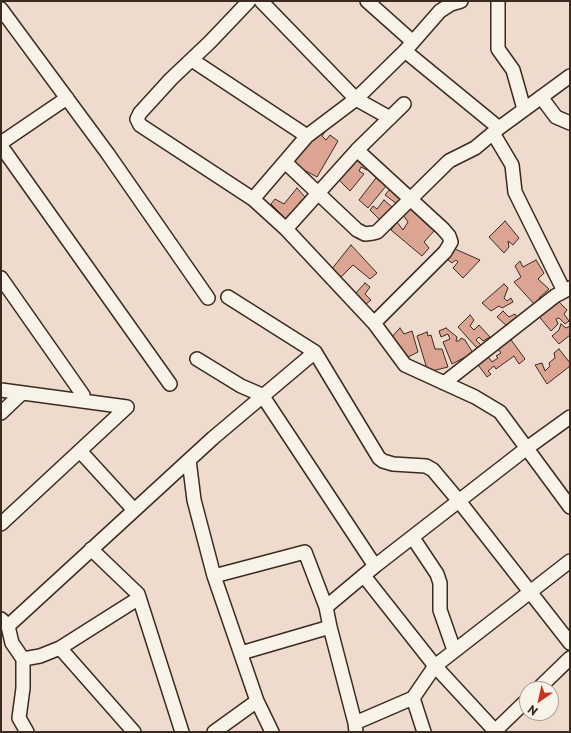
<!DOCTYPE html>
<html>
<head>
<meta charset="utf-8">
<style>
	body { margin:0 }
	#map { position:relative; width:571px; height:733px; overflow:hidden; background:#efdbce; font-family:"Playpen Sans",sans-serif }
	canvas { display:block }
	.frame { position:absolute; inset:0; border:2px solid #3b2a1e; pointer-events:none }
	.north { position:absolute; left:519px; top:681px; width:40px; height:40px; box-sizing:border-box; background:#f7f3e8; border:1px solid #aca397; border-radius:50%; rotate:214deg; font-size:11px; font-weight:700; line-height:16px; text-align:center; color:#3b2a1e }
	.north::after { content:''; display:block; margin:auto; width:14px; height:18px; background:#c8321e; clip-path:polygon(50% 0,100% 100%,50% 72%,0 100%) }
</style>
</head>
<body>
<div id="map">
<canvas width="571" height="733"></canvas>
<div class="frame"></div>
<div class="north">N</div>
</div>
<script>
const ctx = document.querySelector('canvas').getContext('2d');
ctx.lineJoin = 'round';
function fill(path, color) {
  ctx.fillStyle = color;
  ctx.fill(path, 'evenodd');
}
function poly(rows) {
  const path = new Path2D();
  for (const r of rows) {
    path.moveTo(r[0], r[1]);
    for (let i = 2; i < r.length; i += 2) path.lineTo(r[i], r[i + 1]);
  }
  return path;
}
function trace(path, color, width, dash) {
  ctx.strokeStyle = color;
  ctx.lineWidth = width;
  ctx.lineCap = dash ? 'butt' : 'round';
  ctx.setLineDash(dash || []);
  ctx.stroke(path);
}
const building = poly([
	[319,129,325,132,322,136,326,140,330,135,338,141,317,177,293,164,319,129],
	[356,155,370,167,367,170,361,167,359,171,364,174,350,191,337,178,356,155],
	[376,178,386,186,368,208,359,200,376,178],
	[297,188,305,197,286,219,271,204,275,199,284,204,297,188],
	[391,188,402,198,397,204,385,195,391,188],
	[384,200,393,208,381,221,370,210,373,206,377,209,384,200],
	[410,208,434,231,424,242,429,248,422,256,391,230,397,222,403,230,408,222,403,215,410,208],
	[505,221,519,238,513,245,508,241,509,247,504,253,489,237,505,221],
	[351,245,377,273,370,279,353,265,340,278,331,270,351,245],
	[455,249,480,260,463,278,453,268,458,262,456,260,452,263,443,256,452,254,455,249],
	[536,260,544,273,538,279,549,289,539,298,541,301,536,306,514,282,521,277,515,266,520,261,523,267,536,260],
	[365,283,370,287,365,294,371,300,365,305,355,294,365,283],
	[504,284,508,288,504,298,507,301,511,298,513,302,502,308,499,306,491,311,482,303,504,284],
	[557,300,567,310,564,314,569,321,565,324,559,318,556,319,558,324,551,331,537,314,557,300],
	[503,311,509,317,515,314,519,320,508,327,497,317,503,311],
	[470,315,474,320,470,326,474,330,479,325,490,337,483,341,479,337,476,340,481,345,477,348,458,327,470,315],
	[561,324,566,328,570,326,570,335,559,344,552,336,559,330,561,324],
	[400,328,404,334,412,331,418,352,404,359,389,340,400,328],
	[446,328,457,337,456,341,459,341,461,338,465,340,473,353,452,364,443,342,450,339,448,334,441,337,439,331,446,328],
	[427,332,428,336,431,335,435,349,442,349,448,367,428,372,417,336,427,332],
	[509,337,525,359,519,364,514,356,496,369,494,366,488,371,491,374,487,377,476,362,486,354,492,362,498,358,496,356,501,353,496,346,509,337],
	[559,349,570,363,570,366,547,384,535,365,542,363,545,371,550,366,549,363,555,358,554,353,559,349]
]);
fill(building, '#dba493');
trace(building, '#3b2a1e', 1);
const minor = poly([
	[249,1,210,42,171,79,140,113,137,119,140,125,253,199,286,229,374,323,405,365,475,397,500,412,570,507],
	[261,1,356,99,390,118],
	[367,1,413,42],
	[498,1,498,49,513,70,524,109],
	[1,9,108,154,208,298],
	[405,51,499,128],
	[192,60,307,136],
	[541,97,556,117,570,123],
	[493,133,512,165,515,192,564,291],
	[1,143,67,98],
	[1,146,170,384],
	[357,150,443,229,449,236,451,242,445,252,374,323],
	[285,162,357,230,365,234,373,233,377,232,449,161,475,148,499,128,570,76],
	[253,199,307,136,356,99,405,51,440,11,451,4,461,1],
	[286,229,357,150,404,104],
	[1,278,83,395],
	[228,297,315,352,379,458,383,461,393,464,426,466,433,470,459,501,570,643],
	[197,359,241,386,262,395,375,566],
	[444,383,555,296,570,288],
	[1,390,127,407],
	[1,413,22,393],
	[80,451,134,510],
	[189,460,194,500,214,576,257,701,272,732],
	[1,524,127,407],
	[413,538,437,574,440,583,440,610,454,650],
	[91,549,138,594,182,732],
	[214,576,305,552,326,607],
	[364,576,435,666,496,732],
	[1,619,8,626,12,643,23,659,23,688,19,718,27,732],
	[8,626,213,438,315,352],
	[60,648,134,732],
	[241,653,330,627],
	[23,659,40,656,60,648,139,598],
	[538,689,570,658],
	[413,698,424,732],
	[355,723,413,698,435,666,570,561],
	[495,731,527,700],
	[214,732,257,701],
	[356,732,355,723,330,627,326,607,375,566,527,448,570,417]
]);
trace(minor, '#3b2a1e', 16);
trace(minor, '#f7f3e8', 13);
</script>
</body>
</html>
